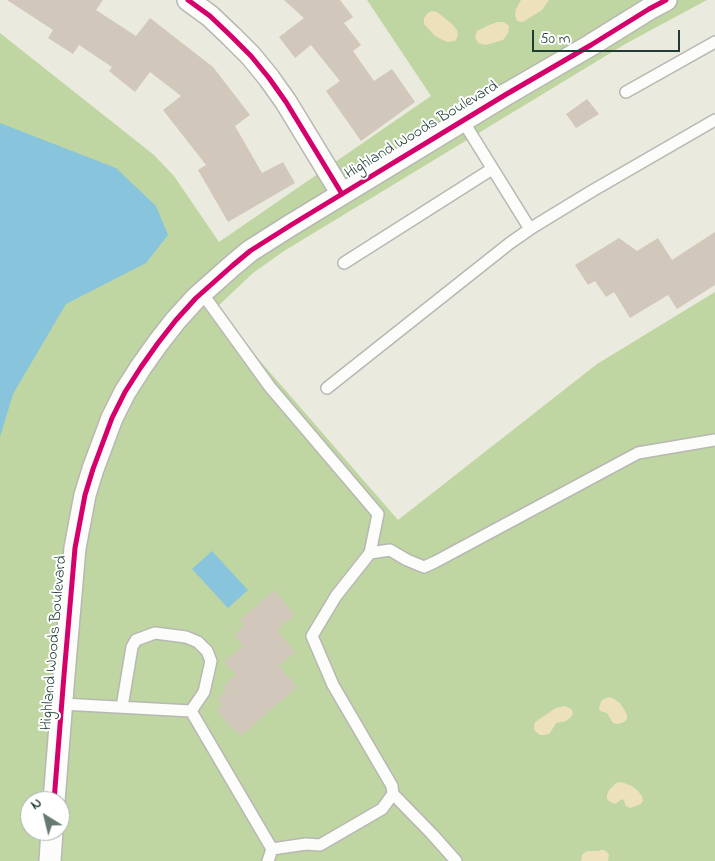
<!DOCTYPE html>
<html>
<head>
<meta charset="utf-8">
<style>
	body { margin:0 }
	#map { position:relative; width:715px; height:861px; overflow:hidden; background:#ebeadf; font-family:"Indie Flower",sans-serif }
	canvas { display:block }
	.north { position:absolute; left:20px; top:791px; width:50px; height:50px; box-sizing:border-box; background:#fff; border:1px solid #a5b1ae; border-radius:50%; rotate:324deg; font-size:14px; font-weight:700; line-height:20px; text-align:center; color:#1f3d34 }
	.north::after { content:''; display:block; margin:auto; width:18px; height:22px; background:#667a70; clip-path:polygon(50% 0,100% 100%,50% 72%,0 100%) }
	.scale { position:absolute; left:532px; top:30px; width:148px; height:22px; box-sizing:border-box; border:2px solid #1f3d34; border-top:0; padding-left:6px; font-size:15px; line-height:18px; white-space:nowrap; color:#1f3d34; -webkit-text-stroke:4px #fff; paint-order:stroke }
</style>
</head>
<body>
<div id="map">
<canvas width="715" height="861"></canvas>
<div class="north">N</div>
<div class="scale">50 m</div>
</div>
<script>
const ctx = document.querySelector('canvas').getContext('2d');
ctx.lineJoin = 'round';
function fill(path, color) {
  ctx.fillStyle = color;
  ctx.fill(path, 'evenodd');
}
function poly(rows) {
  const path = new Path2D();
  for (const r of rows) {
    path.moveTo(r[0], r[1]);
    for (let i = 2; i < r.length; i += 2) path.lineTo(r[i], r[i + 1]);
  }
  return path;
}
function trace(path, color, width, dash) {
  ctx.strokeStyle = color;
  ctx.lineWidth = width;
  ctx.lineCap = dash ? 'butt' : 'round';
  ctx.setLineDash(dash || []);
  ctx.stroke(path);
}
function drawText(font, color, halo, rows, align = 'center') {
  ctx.font = font + ' "Indie Flower",sans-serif';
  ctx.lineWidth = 4;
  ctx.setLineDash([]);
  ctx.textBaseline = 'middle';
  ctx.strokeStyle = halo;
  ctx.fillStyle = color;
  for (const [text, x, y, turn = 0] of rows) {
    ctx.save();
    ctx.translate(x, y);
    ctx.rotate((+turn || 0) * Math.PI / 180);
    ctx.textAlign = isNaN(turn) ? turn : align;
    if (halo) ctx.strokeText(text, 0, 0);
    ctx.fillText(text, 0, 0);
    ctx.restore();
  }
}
fill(poly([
	[367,0,707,0,627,43,284,251,253,273,215,309,398,520,597,364,715,292,715,861,0,861,0,33,154,155,174,176,219,242,431,96],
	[30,801,60,801,60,831,30,831]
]), '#bfd6a3');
fill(poly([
	[521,0,549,0,542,10,523,22,517,21,515,15,516,9],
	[432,11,437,12,452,24,457,30,458,36,455,41,447,42,435,36,424,24,424,18,428,13],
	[498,22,504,22,509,26,508,33,503,40,486,45,478,43,475,37,477,31,489,25],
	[609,697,614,699,620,703,625,711,627,715,627,719,624,722,618,724,613,723,607,713,600,711,599,708,601,701,604,699],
	[565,706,571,709,573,712,572,716,566,721,556,723,550,733,546,735,540,735,535,731,534,727,535,722,556,708],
	[621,782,632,786,638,791,642,796,643,801,641,804,630,808,626,806,624,801,622,799,615,804,610,802,607,799,607,795,609,790,616,783],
	[601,850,604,850,607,852,609,855,608,861,581,861,582,855,585,852,589,851,598,851]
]), '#ede1bb');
fill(poly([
	[0,123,116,168,156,206,168,235,146,263,66,304,13,394,0,437],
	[212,551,248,590,228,608,192,569]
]), '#88c5dc');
fill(poly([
	[7,0,103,0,96,10,136,36,150,18,213,67,250,115,235,126,262,173,283,162,295,183,228,222,198,170,206,165,163,110,181,96,150,72,135,92,109,71,112,67,79,45,73,54,48,38,53,30],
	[284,0,340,0,353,17,344,23,361,45,353,51,374,81,392,69,415,102,361,141,326,91,340,81,311,45,295,58,279,37,304,18],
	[587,99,599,114,576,128,566,114],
	[715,232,715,285,677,309,668,295,630,318,614,292,606,297,595,281,588,285,575,265,619,238,637,251,658,238,672,260],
	[274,590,295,615,277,630,295,652,279,666,297,687,241,736,235,729,233,730,216,710,222,705,217,699,226,691,222,687,236,675,224,662,243,646,234,635,244,625,240,620]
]), '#d1c7ba');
const service = poly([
	[626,92,715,42],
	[463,121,530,229],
	[344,263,492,169],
	[202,293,270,387,378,514,370,553,336,596,312,636,333,685,392,786,393,794,382,809,320,845,306,844,272,849],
	[327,388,510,243,533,227,592,191,715,120],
	[370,553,390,550,407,560,424,567,435,562,638,453,715,440],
	[62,704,191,711,272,849,268,861],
	[122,707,132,647,136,640,155,633,186,637,198,642,207,651,211,661,204,692,191,711],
	[393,794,432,834,456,861]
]);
const minor = poly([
	[188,0,210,16,231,36,251,56,269,78,286,102,342,194],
	[54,801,64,675,75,548,85,495,93,469,112,418,125,392,141,367,158,343,176,320,196,298,232,266,250,251,291,225,505,95,591,45,649,9,666,0],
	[50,861,52,831]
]);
trace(service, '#b7b8b1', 14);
trace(minor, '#b7b8b1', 24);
trace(service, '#fcfcfa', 11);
trace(minor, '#fcfcfa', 21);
trace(poly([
	[188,0,210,16,231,36,251,56,269,78,286,102,342,194],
	[54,801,64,675,75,548,85,495,93,469,112,418,125,392,141,367,158,343,176,320,196,298,232,266,250,251,291,225,505,95,591,45,649,9,666,0]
]), '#d6006c', 5);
drawText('16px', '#1f3d34', '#fff', [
	["Highland Woods Boulevard",422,131,-31],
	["Highland Woods Boulevard",55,643,-85]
]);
</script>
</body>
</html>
